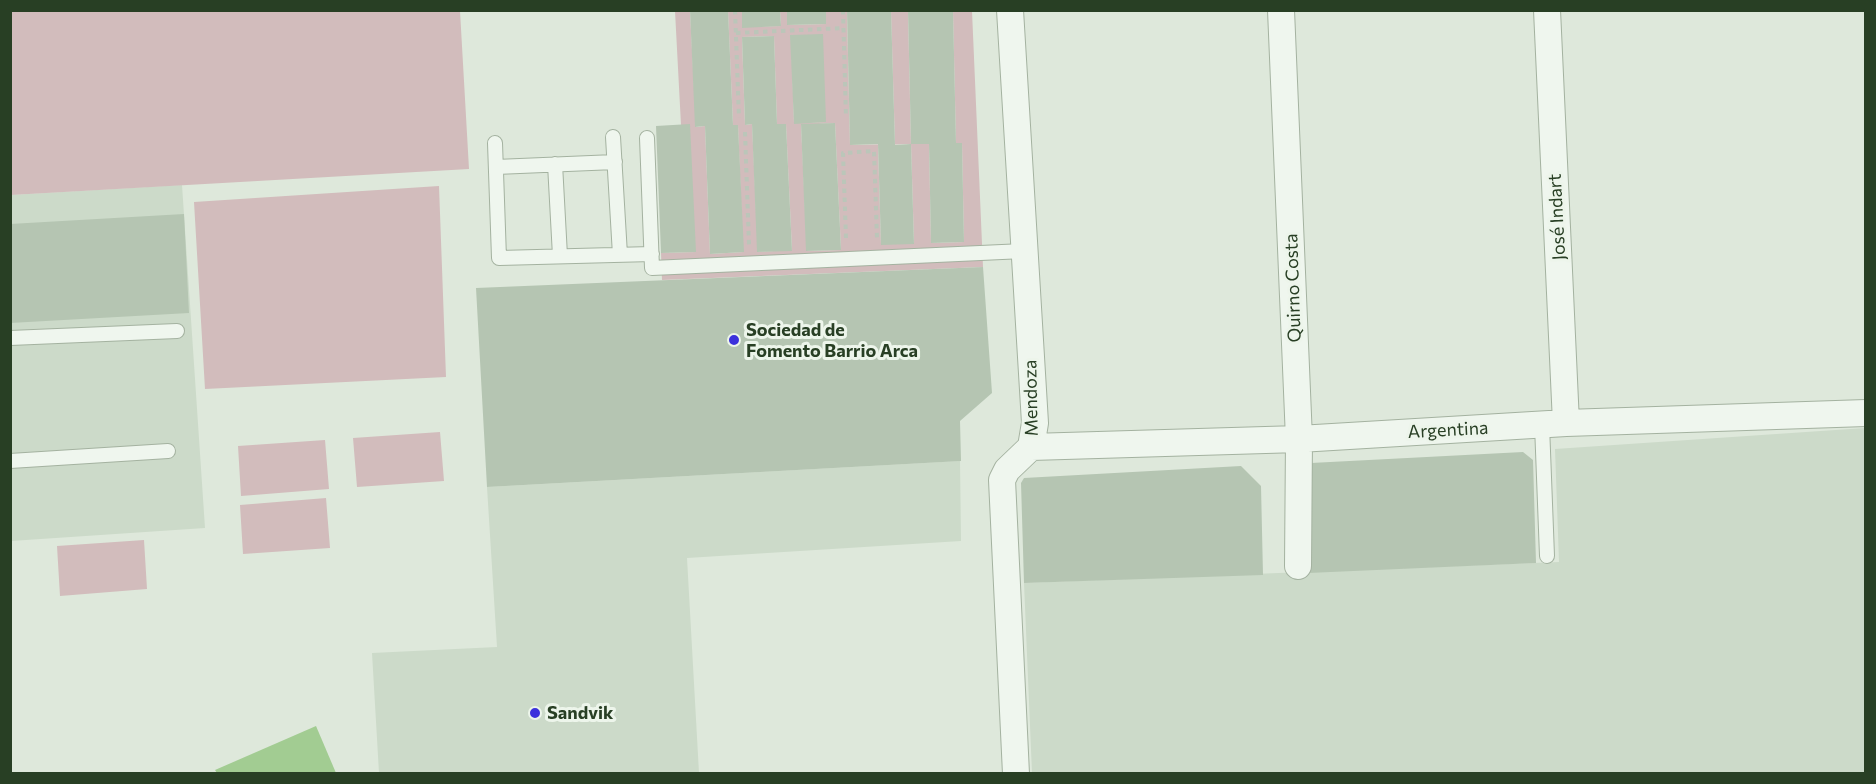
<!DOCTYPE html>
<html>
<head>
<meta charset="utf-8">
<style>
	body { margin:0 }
	#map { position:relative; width:1876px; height:784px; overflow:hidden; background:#dee8db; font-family:Commissioner,sans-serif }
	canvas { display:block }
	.frame { position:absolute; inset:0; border:12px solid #283f24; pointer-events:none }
</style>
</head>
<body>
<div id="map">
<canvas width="1876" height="784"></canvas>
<div class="frame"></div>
</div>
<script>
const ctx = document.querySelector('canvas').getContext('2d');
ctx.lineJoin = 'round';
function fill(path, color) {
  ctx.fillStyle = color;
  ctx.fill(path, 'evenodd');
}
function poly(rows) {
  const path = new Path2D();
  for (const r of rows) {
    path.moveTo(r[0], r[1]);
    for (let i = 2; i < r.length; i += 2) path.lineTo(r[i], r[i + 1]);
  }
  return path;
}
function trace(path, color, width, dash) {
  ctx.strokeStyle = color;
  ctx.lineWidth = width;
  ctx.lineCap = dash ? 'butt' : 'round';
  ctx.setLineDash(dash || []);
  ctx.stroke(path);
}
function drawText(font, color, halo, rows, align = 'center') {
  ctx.font = font + ' Commissioner,sans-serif';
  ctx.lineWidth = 6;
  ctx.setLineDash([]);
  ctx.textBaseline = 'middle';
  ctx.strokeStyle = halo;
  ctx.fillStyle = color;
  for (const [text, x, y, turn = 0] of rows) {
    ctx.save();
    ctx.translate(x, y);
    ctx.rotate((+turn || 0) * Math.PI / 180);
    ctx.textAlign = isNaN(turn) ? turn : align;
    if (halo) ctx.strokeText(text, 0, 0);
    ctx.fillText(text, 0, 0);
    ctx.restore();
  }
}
fill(poly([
	[182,185,205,528,11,541,11,195],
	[1865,428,1865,773,1032,773,1024,583,1559,562,1555,449],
	[960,461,961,541,687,558,699,773,379,773,372,653,497,647,487,487]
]), '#ccdac9');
fill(poly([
	[11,10,460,11,469,169,11,195],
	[675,11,690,11,696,127,705,126,710,254,743,252,738,125,733,125,728,11,742,11,742,27,781,26,780,11,787,11,788,25,826,24,826,11,847,11,850,145,895,144,891,11,908,11,911,144,929,144,931,243,964,242,962,143,956,143,953,11,972,11,983,267,662,280,661,253,695,252,681,125],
	[791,35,826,122,825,122,794,123],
	[774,36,777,124,786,124,792,250,758,252,752,124,745,125,742,37],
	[835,123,841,250,807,251,801,125],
	[911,144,914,243,881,244,878,145],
	[439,186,446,377,205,389,194,202],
	[440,432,444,481,357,487,353,438],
	[325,440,329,489,241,496,238,446],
	[326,498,330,548,243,554,240,505],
	[144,540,147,589,60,596,57,546]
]), '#d2bcbc');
fill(poly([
	[316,726,336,773,217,773,215,770]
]), '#a2cc92');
fill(poly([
	[690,10,728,10,733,125,738,125,744,252,710,254,705,126,695,127],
	[742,10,780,10,781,26,742,28],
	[787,10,826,10,826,24,787,25],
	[847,10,891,10,895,145,911,144,914,244,881,245,878,144,850,145],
	[908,10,953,10,956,143,962,143,964,242,931,243,929,144,911,144],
	[823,34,826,122,794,124,790,35],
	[774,36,777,124,786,124,792,251,757,252,752,124,745,125,742,37],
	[835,123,841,250,806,251,801,124],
	[690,124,696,252,661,253,656,126],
	[184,214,189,313,10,323,10,224],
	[983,267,992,393,960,421,961,461,487,487,476,288],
	[1523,452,1533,460,1536,563,1308,573,1311,463],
	[1241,466,1261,486,1263,575,1024,583,1021,483,1024,478]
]), '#b5c5b2');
const lane = poly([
	[613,137,620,255],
	[647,138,652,268,1024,251],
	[495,143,499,258,652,254],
	[555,164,560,256],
	[496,167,615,162],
	[10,338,177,331],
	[1542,425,1547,556],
	[10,461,168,451]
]);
const street = poly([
	[1010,10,1035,423,1031,447,1007,470,1002,480,1016,774],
	[1281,10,1299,439,1298,566],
	[1547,10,1566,423],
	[1031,447,1299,439,1566,423,1866,413]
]);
trace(lane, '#a4b2a0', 16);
trace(street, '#a4b2a0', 28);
trace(poly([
	[735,10,739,118],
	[843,10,846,118],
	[736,33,844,28],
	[745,132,749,245],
	[846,238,843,153,874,151,877,238]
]), '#bbc6b9', 4, [4.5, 4.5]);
trace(lane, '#eff6ee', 14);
trace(street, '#eff6ee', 26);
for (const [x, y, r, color] of [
	[734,340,6,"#3c31dc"],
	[535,713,6,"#3c31dc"]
]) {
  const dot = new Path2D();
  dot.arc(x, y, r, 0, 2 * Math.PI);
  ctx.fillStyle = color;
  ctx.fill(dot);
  trace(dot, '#edf5eb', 2);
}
drawText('18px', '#283f24', '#edf5eb', [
	["José Indart",1557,217,-93],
	["Quirno Costa",1293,288,-92],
	["Mendoza",1031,398,-91],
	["Argentina",1448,430,-3]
]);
drawText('bold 18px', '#283f24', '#edf5eb', [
	["Sociedad de",746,330],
	["Fomento Barrio Arca",746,351],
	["Sandvik",547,713]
], 'left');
</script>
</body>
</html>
